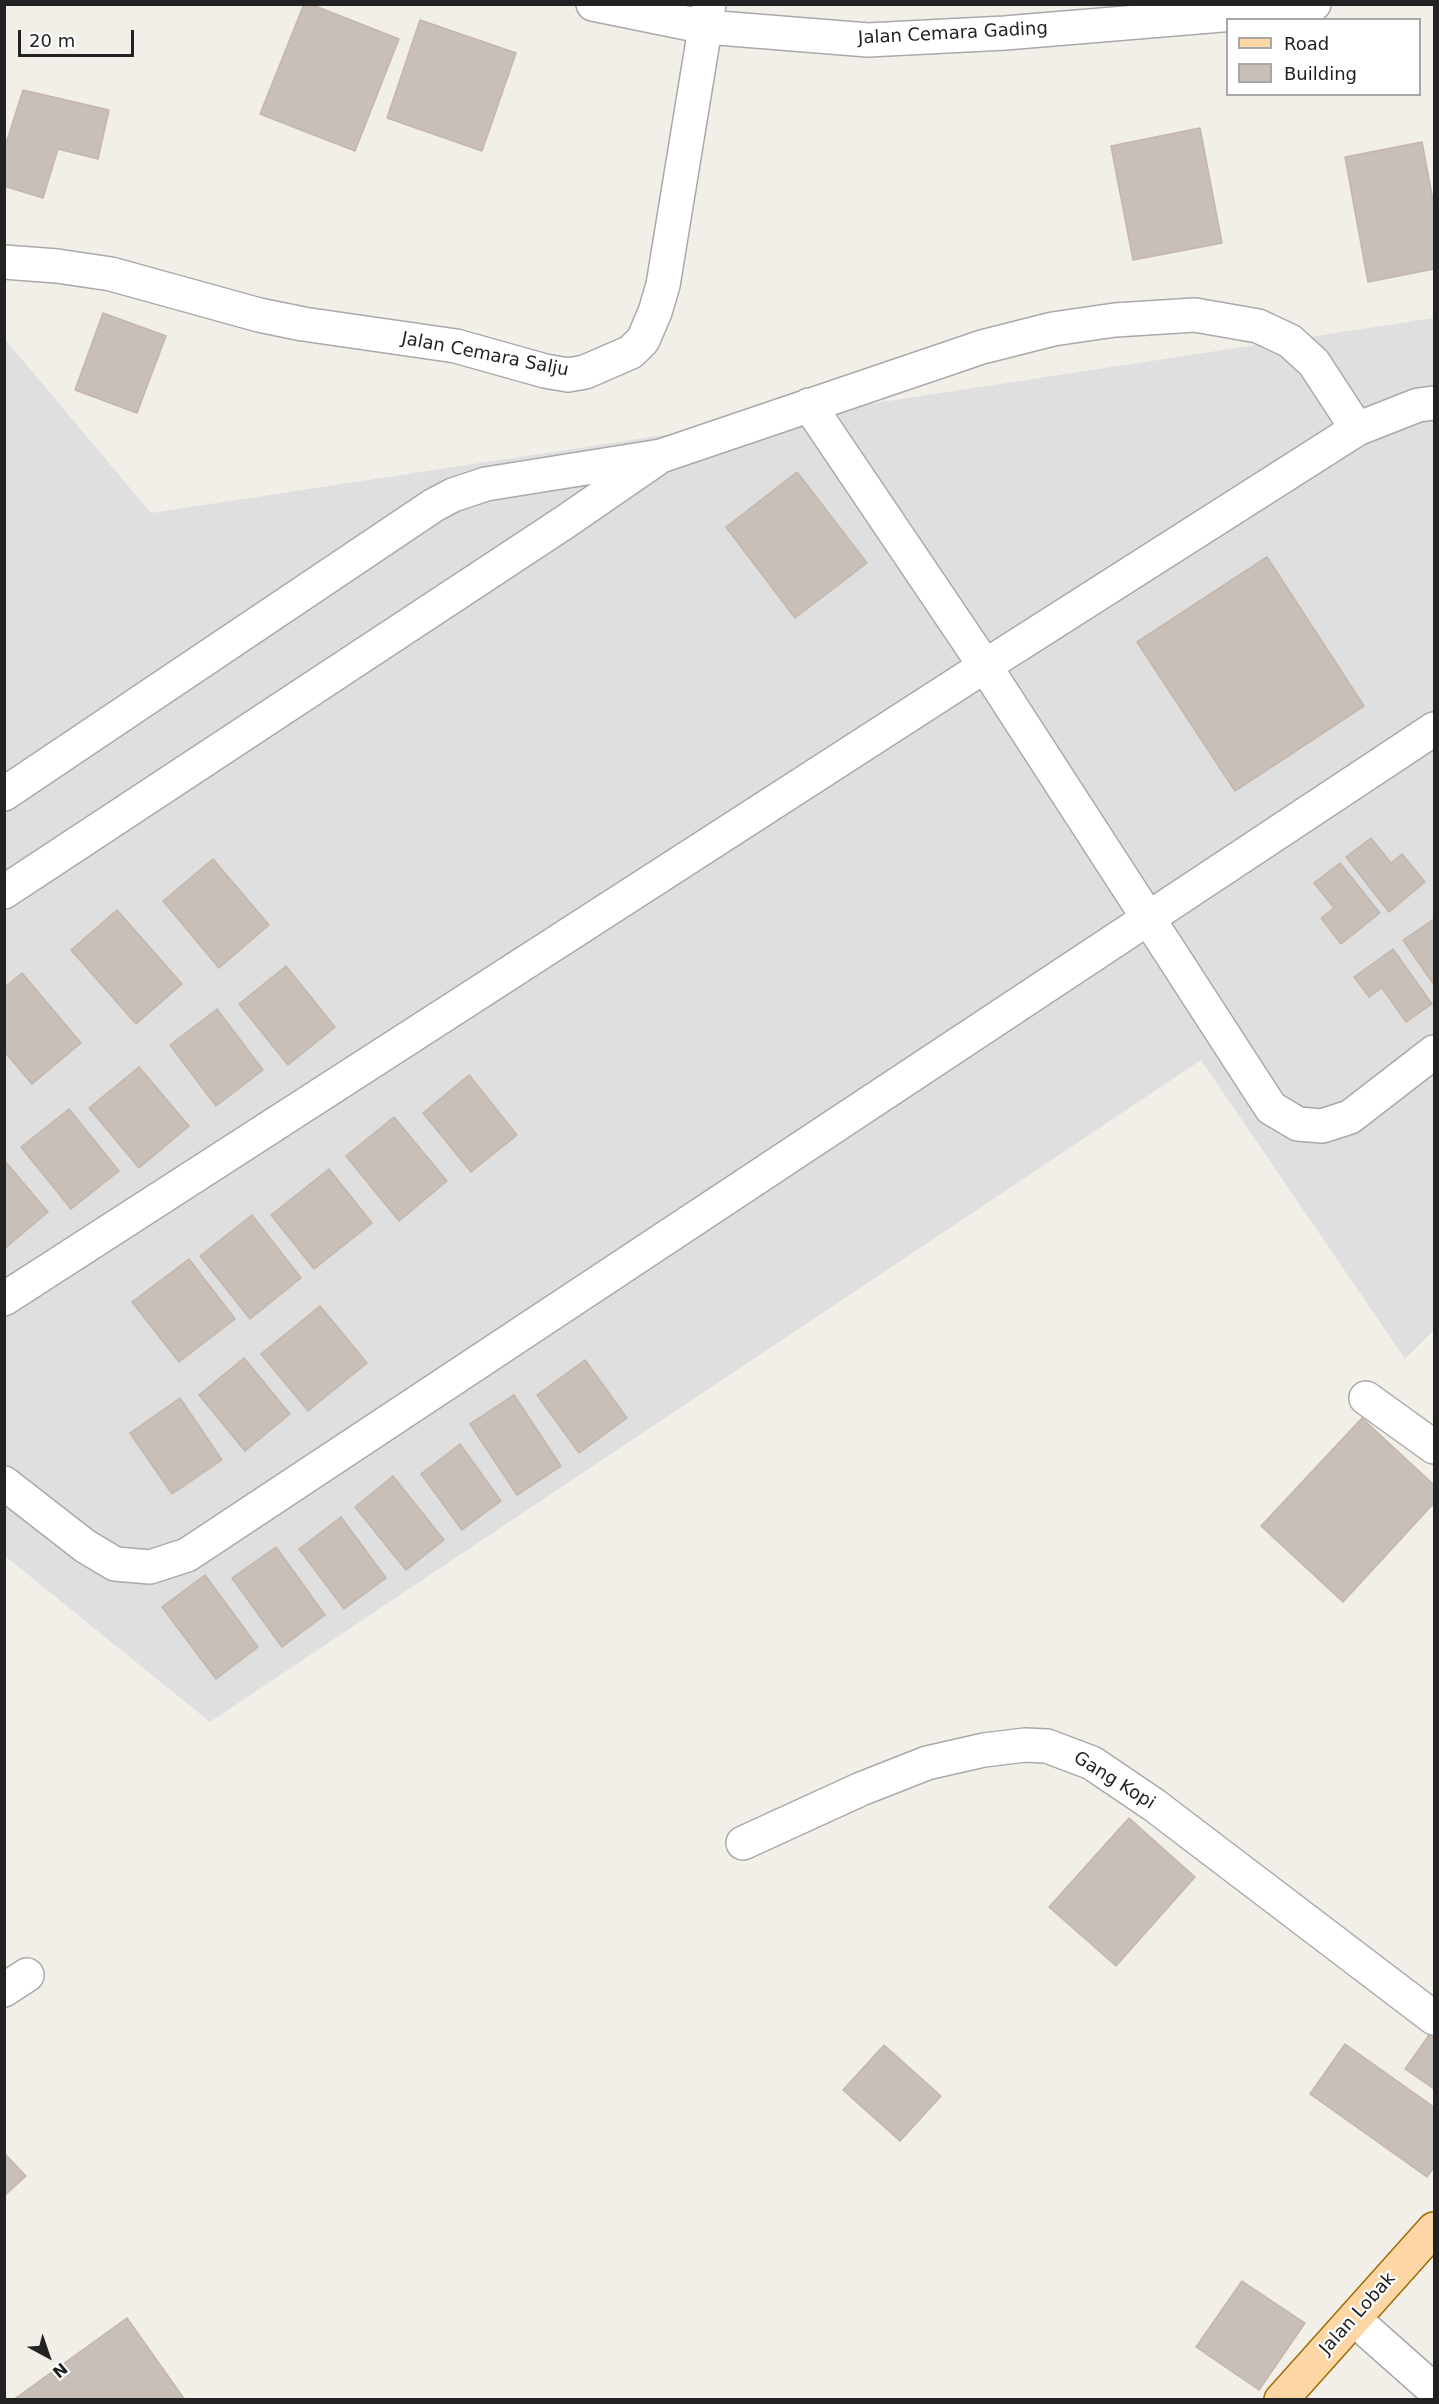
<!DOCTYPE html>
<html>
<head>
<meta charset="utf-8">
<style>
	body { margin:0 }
	#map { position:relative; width:1439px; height:2404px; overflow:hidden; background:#f2efe9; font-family:"DejaVu Sans",sans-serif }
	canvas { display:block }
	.frame { position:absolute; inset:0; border:6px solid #222; pointer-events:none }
	.legend { position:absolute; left:1226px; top:18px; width:195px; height:78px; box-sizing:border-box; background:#fff; border:2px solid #a7a7a7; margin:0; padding:8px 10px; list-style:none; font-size:18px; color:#222 }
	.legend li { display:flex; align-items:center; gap:12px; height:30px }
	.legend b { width:30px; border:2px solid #a7a7a7 }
	.north { position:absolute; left:18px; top:2326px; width:60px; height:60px; -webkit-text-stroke:4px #fff; paint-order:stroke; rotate:140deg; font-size:16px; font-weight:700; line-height:24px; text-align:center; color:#222 }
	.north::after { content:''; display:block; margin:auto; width:21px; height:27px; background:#222; clip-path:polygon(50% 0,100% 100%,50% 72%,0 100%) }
	.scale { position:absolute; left:18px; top:30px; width:116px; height:27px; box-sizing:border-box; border:3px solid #222; border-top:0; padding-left:8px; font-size:18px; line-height:21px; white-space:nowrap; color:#222; -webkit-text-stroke:4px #fff; paint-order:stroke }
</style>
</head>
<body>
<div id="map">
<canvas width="1439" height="2404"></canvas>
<div class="frame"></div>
<ul class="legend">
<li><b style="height:8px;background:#fcd6a4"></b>Road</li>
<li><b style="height:16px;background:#c7bfb8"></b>Building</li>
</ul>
<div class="north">N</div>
<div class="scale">20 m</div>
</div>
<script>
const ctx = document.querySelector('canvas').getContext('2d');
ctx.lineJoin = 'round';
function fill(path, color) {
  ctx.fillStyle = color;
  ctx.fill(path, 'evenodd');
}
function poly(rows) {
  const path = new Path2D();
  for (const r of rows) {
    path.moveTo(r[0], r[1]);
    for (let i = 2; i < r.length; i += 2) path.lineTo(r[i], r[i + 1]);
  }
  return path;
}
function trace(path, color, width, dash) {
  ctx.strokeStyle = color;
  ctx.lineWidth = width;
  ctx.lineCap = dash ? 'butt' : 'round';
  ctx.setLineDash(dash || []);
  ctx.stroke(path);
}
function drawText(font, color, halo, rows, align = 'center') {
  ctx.font = font + ' "DejaVu Sans",sans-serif';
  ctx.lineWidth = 4.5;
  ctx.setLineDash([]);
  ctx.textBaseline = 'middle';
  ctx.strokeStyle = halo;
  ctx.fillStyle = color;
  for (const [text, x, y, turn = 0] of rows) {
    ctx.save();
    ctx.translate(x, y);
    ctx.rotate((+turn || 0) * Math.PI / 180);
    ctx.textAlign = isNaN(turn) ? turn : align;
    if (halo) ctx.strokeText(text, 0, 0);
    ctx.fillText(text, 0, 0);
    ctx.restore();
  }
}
fill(poly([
	[1434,318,1434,1330,1405,1359,1201,1060,210,1722,5,1556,4,338,151,513]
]), '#e0dfdf');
const building = poly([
	[304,4,310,4,399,39,355,151,260,114,304,4],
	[420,20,516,53,482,151,387,118,420,20],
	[23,90,109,110,98,159,58,149,43,198,4,186,4,150,23,90],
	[1200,128,1222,243,1133,260,1111,146,1200,128],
	[1422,142,1434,206,1434,269,1368,282,1345,157,1422,142],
	[103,313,166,336,137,413,75,390,103,313],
	[797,472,867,563,795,618,726,527,797,472],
	[1267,557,1364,706,1235,791,1137,642,1267,557],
	[1371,838,1391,863,1402,854,1425,882,1389,912,1346,857,1371,838],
	[213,859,269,925,219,968,163,901,213,859],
	[1340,863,1380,913,1341,944,1321,918,1334,908,1314,883,1340,863],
	[117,910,182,984,136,1024,71,950,117,910],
	[1434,919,1434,985,1403,940,1434,919],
	[1393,949,1432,1004,1406,1022,1382,988,1369,997,1354,977,1393,949],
	[286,966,335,1027,288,1065,239,1004,286,966],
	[22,973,81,1043,32,1084,4,1051,4,988,22,973],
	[217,1009,263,1070,216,1106,170,1045,217,1009],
	[139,1067,189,1126,139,1168,89,1108,139,1067],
	[469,1075,517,1135,471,1172,423,1113,469,1075],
	[69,1109,119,1171,71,1209,21,1147,69,1109],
	[394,1117,447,1181,399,1221,346,1156,394,1117],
	[4,1160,48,1212,4,1249,4,1160],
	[329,1169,372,1223,314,1269,271,1215,329,1169],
	[252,1215,301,1278,250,1319,200,1256,252,1215],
	[189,1259,235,1319,179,1362,132,1302,189,1259],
	[320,1306,367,1363,308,1411,261,1354,320,1306],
	[244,1358,290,1414,245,1451,199,1395,244,1358],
	[585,1360,627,1418,579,1453,537,1395,585,1360],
	[514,1395,561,1466,517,1495,470,1424,514,1395],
	[180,1398,222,1460,172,1494,130,1433,180,1398],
	[1362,1418,1434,1485,1434,1503,1343,1602,1261,1526,1362,1418],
	[460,1444,501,1501,462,1530,421,1474,460,1444],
	[393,1476,444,1540,406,1570,355,1507,393,1476],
	[341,1517,386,1578,344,1609,299,1549,341,1517],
	[276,1547,325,1615,282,1647,232,1578,276,1547],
	[205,1575,258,1647,216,1679,162,1607,205,1575],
	[1129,1818,1195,1877,1116,1966,1049,1907,1129,1818],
	[1434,2028,1434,2089,1405,2069,1434,2028],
	[1345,2044,1434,2107,1434,2167,1427,2177,1310,2094,1345,2044],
	[884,2045,941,2096,900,2141,843,2090,884,2045],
	[4,2153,26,2176,4,2196,4,2153],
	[1242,2281,1305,2323,1259,2390,1196,2347,1242,2281],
	[127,2318,185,2400,13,2400,127,2318]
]);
fill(building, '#c7bfb8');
trace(building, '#c4b6ab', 1.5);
const minor = poly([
	[593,4,706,27,868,40,1005,33,1294,9,1314,4],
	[4,262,57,266,111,274,259,315,303,324,456,346,545,371,568,375,585,372,631,352,643,340,655,312,663,285,709,4],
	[809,405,985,666,1271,1108,1298,1124,1322,1126,1350,1117,1434,1052],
	[4,794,434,505,453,495,486,484,661,456,982,347,1053,329,1115,320,1195,315,1258,326,1290,341,1314,363,1357,429,1418,405,1434,403],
	[4,892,565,522,655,460],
	[4,1299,985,666,1357,429],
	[1366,1398,1434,1447],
	[4,1483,85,1546,115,1564,150,1567,187,1555,1434,729],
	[743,1843,861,1789,927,1763,984,1750,1025,1745,1047,1746,1092,1763,1154,1805,1434,2018],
	[4,1990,27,1975],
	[1354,2319,1434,2390]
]);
const major = poly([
	[1281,2400,1434,2229]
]);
trace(minor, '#a9a9a9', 36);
trace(major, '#a06b00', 36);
trace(minor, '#fff', 33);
trace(major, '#fcd6a4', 33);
drawText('18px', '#222', '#fff', [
	["Jalan Cemara Gading",953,34,-3],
	["Jalan Cemara Salju",485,355,11],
	["Gang Kopi",1114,1781,32],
	["Jalan Lobak",1358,2314,-48]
]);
</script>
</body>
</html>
